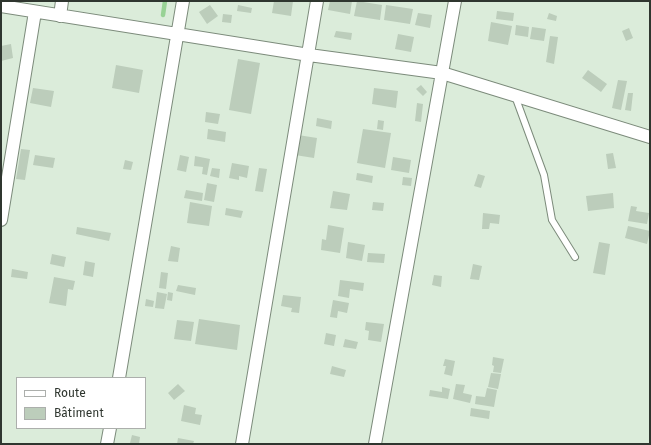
<!DOCTYPE html>
<html>
<head>
<meta charset="utf-8">
<style>
	body { margin:0 }
	#map { position:relative; width:651px; height:445px; overflow:hidden; background:#dbecda; font-family:"Fira Sans",sans-serif }
	canvas { display:block }
	.frame { position:absolute; inset:0; border:2px solid #2f362f; pointer-events:none }
	.legend { position:absolute; left:16px; top:377px; width:130px; height:52px; box-sizing:border-box; background:#fff; border:1px solid #acafac; margin:0; padding:5px 7px; list-style:none; font-size:12px; color:#2f362f }
	.legend li { display:flex; align-items:center; gap:8px; height:20px }
	.legend b { width:20px; border:1px solid #acafac }
</style>
</head>
<body>
<div id="map">
<canvas width="651" height="445"></canvas>
<div class="frame"></div>
<ul class="legend">
<li><b style="height:5px;background:#fff"></b>Route</li>
<li><b style="height:11px;background:#bccdbb"></b>Bâtiment</li>
</ul>
</div>
<script>
const ctx = document.querySelector('canvas').getContext('2d');
ctx.lineJoin = 'round';
function poly(rows) {
  const path = new Path2D();
  for (const r of rows) {
    path.moveTo(r[0], r[1]);
    for (let i = 2; i < r.length; i += 2) path.lineTo(r[i], r[i + 1]);
  }
  return path;
}
function trace(path, color, width, dash) {
  ctx.strokeStyle = color;
  ctx.lineWidth = width;
  ctx.lineCap = dash ? 'butt' : 'round';
  ctx.setLineDash(dash || []);
  ctx.stroke(path);
}
function fill(path, color) {
  ctx.fillStyle = color;
  ctx.fill(path, 'evenodd');
}
trace(poly([
	[163,15,165,1]
]), '#98d295', 4.5);
fill(poly([
	[274,1,293,1,291,16,272,13],
	[330,1,352,1,350,14,328,10],
	[357,1,382,5,380,20,354,16],
	[210,5,218,16,207,24,199,12],
	[238,5,252,8,251,13,237,11],
	[386,5,413,9,410,24,384,20],
	[497,11,514,13,513,21,496,19],
	[418,13,432,15,430,28,415,25],
	[549,13,557,16,556,21,547,19],
	[223,14,232,15,231,23,222,22],
	[491,22,512,26,508,45,488,41],
	[516,25,529,27,528,37,515,35],
	[532,27,546,29,544,41,530,39],
	[629,28,633,38,626,41,622,31],
	[336,31,352,33,351,40,334,37],
	[398,34,414,37,411,52,395,49],
	[550,36,558,37,554,64,546,62],
	[11,44,13,58,1,61,1,46],
	[238,59,260,63,251,114,229,110],
	[116,65,143,70,139,93,112,88],
	[588,70,607,84,601,92,582,78],
	[618,80,627,81,621,110,612,108],
	[421,85,427,92,423,96,416,89],
	[33,88,54,91,51,107,30,103],
	[374,88,398,91,396,108,372,104],
	[628,93,633,93,631,111,625,110],
	[417,103,423,104,421,122,415,121],
	[206,112,220,114,218,124,205,122],
	[317,118,332,121,331,129,316,126],
	[378,120,384,121,383,130,377,129],
	[208,129,226,132,225,142,207,139],
	[363,129,391,133,385,168,357,163],
	[298,135,317,138,314,158,295,155],
	[21,149,30,150,25,180,16,179],
	[613,153,616,168,608,169,606,154],
	[35,155,55,158,53,168,33,165],
	[180,155,189,157,186,172,177,170],
	[195,156,210,159,207,175,202,174,203,167,194,166],
	[393,157,411,160,409,173,391,170],
	[125,160,133,162,131,170,123,169],
	[232,163,249,166,247,178,239,176,239,180,229,178],
	[212,168,220,169,219,178,210,176],
	[259,168,267,169,263,192,255,191],
	[357,173,373,176,372,183,356,180],
	[478,174,485,176,481,188,474,186],
	[403,177,412,178,411,186,402,185],
	[207,183,217,185,214,202,204,200],
	[186,190,203,193,202,201,184,198],
	[333,191,350,194,347,210,330,208],
	[613,193,614,208,588,211,586,196],
	[190,202,212,206,209,226,187,223],
	[373,202,384,203,383,211,372,210],
	[631,206,637,207,636,211,649,213,647,224,628,221],
	[226,208,243,211,241,218,225,215],
	[483,213,500,215,499,224,490,223,489,229,482,229],
	[328,225,344,228,340,253,321,250,322,239,326,240],
	[628,226,650,231,647,244,625,238],
	[77,227,111,233,109,241,76,234],
	[348,242,365,245,362,261,346,258],
	[599,242,610,244,605,275,593,273],
	[171,246,180,248,178,262,168,261],
	[368,253,385,254,384,263,367,262],
	[52,254,66,257,64,267,50,264],
	[85,261,95,263,93,277,83,275],
	[473,264,482,266,479,280,470,279],
	[12,269,28,272,27,279,11,277],
	[161,272,168,273,166,289,159,288],
	[434,275,442,276,441,287,432,285],
	[54,277,75,281,73,290,68,289,66,306,49,303],
	[340,280,364,283,363,291,350,289,349,298,338,296],
	[178,285,196,288,195,295,176,291],
	[157,292,167,294,164,309,155,308],
	[168,292,173,293,172,301,167,300],
	[283,295,301,297,299,313,291,312,292,308,281,306],
	[146,299,154,301,153,307,145,306],
	[333,300,349,303,347,313,338,311,337,318,330,317],
	[199,319,240,325,237,350,195,344],
	[177,320,194,322,191,341,174,339],
	[366,322,384,324,381,342,368,340,369,331,365,330],
	[326,333,336,335,334,346,324,344],
	[345,339,358,342,356,349,343,347],
	[493,357,504,359,501,373,493,372,494,366,492,365],
	[445,359,455,361,452,376,444,374,446,366,443,366],
	[332,366,346,370,344,377,330,374],
	[491,373,501,374,498,389,488,387],
	[178,384,185,391,174,400,168,393],
	[456,384,465,385,463,393,472,395,470,403,453,399],
	[442,387,450,389,448,399,429,396,430,390,442,392],
	[487,388,497,390,494,407,475,404,476,396,485,397],
	[184,405,196,408,195,414,202,415,200,425,181,421],
	[471,408,490,411,489,419,470,416],
	[132,435,140,437,139,444,130,443],
	[178,438,194,441,193,444,177,444]
]), '#bccdbb');
const lane = poly([
	[515,96,544,175,552,220,575,257]
]);
const street = poly([
	[1,6,309,55,442,73,650,137],
	[60,16,62,1],
	[1,220,35,12],
	[119,378,183,1],
	[107,444,110,428],
	[242,444,317,1],
	[375,444,455,1]
]);
trace(lane, '#7c8b7b', 8);
trace(street, '#7c8b7b', 14);
trace(lane, '#fff', 6);
trace(street, '#fff', 12);
</script>
</body>
</html>
